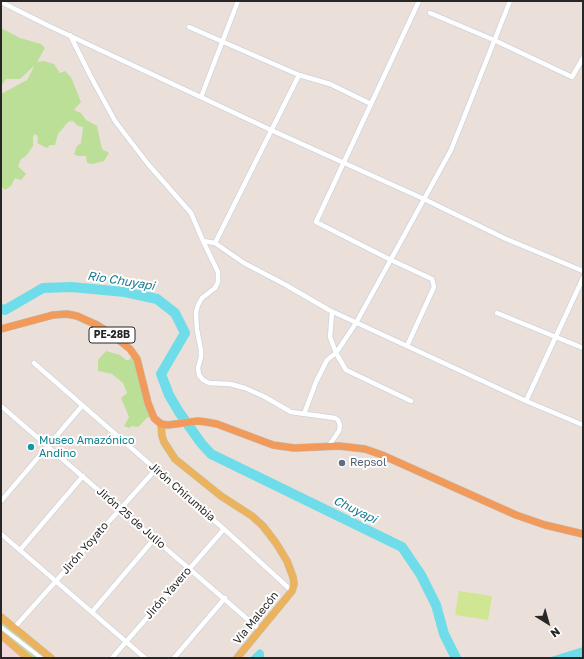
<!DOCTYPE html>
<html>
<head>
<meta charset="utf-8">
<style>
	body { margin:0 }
	#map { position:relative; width:584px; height:659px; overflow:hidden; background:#eae0d9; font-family:"Golos Text",sans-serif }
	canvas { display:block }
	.frame { position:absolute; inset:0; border:2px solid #272727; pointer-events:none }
	.north { position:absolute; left:528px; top:603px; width:40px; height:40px; -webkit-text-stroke:3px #fff; paint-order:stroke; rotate:143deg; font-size:11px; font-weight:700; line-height:16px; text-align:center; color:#272727 }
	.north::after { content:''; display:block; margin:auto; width:14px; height:18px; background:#272727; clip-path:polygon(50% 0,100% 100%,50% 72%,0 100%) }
</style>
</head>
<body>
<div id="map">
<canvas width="584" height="659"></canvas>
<div class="frame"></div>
<div class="north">N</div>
</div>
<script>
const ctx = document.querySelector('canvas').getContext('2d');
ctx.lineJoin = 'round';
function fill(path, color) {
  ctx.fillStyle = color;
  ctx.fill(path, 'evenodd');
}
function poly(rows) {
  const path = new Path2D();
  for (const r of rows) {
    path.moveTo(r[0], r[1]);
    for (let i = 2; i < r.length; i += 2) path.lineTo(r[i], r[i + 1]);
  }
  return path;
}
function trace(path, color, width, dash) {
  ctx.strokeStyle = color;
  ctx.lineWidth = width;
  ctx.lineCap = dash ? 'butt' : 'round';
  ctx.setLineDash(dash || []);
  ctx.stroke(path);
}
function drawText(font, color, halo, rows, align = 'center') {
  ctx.font = font + ' "Golos Text",sans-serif';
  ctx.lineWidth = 4;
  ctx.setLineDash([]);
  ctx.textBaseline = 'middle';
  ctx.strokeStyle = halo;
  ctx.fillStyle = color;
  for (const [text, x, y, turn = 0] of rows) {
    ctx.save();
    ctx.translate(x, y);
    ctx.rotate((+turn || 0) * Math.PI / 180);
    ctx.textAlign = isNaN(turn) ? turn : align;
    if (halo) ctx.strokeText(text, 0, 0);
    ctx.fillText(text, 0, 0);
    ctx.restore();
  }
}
fill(poly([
	[1,639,24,658,1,658]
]), '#f1d6dc');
fill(poly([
	[1,28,20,38,41,44,45,48,37,62,44,61,54,64,60,73,65,71,71,77,81,102,74,110,81,113,86,120,97,126,102,149,109,153,104,161,93,164,87,163,86,156,77,156,74,154,77,146,81,143,83,127,78,126,73,121,68,122,58,134,55,145,50,145,47,148,37,143,38,137,36,134,33,136,33,146,26,156,21,159,18,166,26,174,21,180,15,178,11,186,5,190,1,186,1,94,27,80,35,65,20,79,6,79,1,86],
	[106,351,120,355,126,360,129,360,133,355,134,364,138,372,153,416,147,418,138,427,132,426,129,428,124,426,129,417,121,398,127,393,123,383,112,374,98,371,98,360],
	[1,621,43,658,30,658,1,633]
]), '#bbdf97');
fill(poly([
	[459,591,492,596,488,620,455,615]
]), '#d0e693');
fill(poly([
	[583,647,583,658,548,658],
	[260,649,263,651,264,653,264,658,250,658,258,650]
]), '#6fdce9');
trace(poly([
	[1,309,5,310,43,288,71,287,125,292,157,299,175,313,185,333,161,374,169,395,179,412,201,443,211,454,402,547,421,575,436,605,444,634,456,658]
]), '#6fdce9', 10);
const pedestrian = poly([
	[1,627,41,658]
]);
const minor = poly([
	[1,2,49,26,271,130,424,199,504,238,583,271],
	[430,13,494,40,572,77,583,58],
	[189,27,299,75,330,84,371,104],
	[70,35,91,77,115,121,148,164,191,213,203,241,218,272,218,282,215,288,202,298,198,305,196,312,197,330,201,350,201,357,198,368,199,375,203,380,209,383,230,384,245,388,265,397,291,412,335,418,338,420,340,425,339,431,328,447],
	[201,97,238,1],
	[203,241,215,243,244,263,286,285,329,310,526,401,583,425],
	[215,243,299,75],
	[332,312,330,337,336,353,346,370,411,401],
	[497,313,583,348],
	[407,346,434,287,432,279,391,260,316,222,419,1],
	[34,363,224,529,292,591],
	[526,401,583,278],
	[1,406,260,630],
	[304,414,316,382,327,360,336,353,356,323,451,150,510,1],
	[1,501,82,406],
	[1,534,145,658],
	[20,550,83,476],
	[92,612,154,539],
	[14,628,156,469],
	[112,658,224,529],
	[174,658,225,598]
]);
const primary = poly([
	[161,424,162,436,164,442,175,459,221,496,252,516,263,526,276,543,287,561,293,577,294,584,292,591,237,658],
	[1,617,51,658],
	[1,635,28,658]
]);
const trunk = poly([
	[1,329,53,315,67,314,77,316,97,325,110,333,130,349,137,359,148,403,154,418,161,424,168,425,198,421,206,422,217,424,273,445,294,448,339,446,365,449,382,455,516,515,545,525,583,534]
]);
trace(pedestrian, '#ccd2dc', 5);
trace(minor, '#ccd2dc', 6);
trace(primary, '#c3c3c3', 8);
trace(trunk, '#c3c3c3', 8);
trace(pedestrian, '#fff', 3.5);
trace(minor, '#fff', 4.5);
trace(primary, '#ebb35d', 7);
trace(trunk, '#f29a5a', 7);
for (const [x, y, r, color] of [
	[31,447,4,"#0f9aa8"],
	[342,463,4,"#5c6f8a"]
]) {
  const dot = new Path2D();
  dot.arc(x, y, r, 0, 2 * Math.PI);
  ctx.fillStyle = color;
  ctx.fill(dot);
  trace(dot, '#fff', 1.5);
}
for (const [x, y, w] of [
	[112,335,46]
]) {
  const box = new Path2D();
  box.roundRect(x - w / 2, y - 8, w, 16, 3);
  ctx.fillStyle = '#fff';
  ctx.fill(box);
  trace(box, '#272727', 1);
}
drawText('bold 10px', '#272727', null, [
	["PE-28B",112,335]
]);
drawText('11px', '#0d838f', '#fff', [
	["Museo Amazónico",39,441],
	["Andino",39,454]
], 'left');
drawText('11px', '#4e5e75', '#fff', [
	["Repsol",350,463]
], 'left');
drawText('11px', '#272727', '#fff', [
	["Jirón Chirumbia",182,492,41],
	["Jirón 25 de Julio",131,518,41],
	["Jirón Yoyato",85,548,-49],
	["Jirón Yavero",168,593,-49],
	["Vía Malecón",256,618,-51]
]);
drawText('italic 12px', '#127a91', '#fff', [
	["Rio Chuyapi",121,281,9],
	["Chuyapi",355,510,26]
]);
</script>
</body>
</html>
